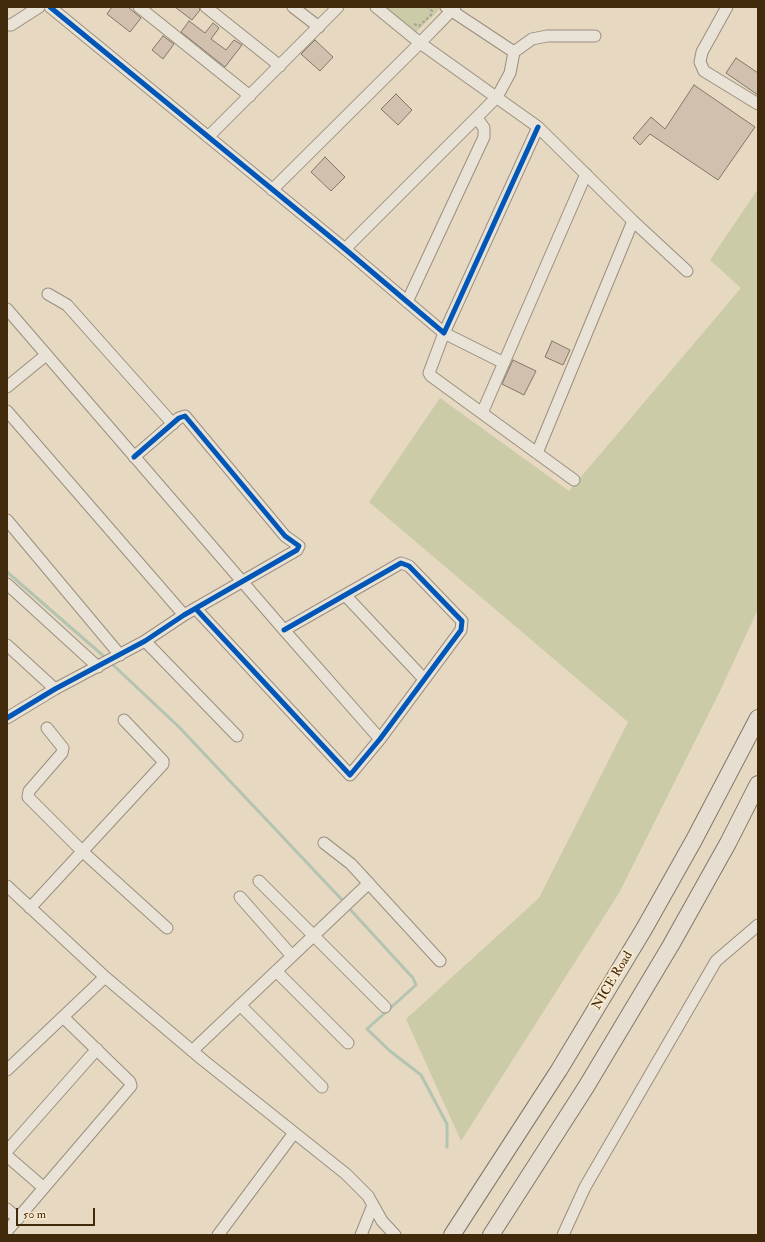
<!DOCTYPE html>
<html>
<head>
<meta charset="utf-8">
<style>
	body { margin:0 }
	#map { position:relative; width:765px; height:1242px; overflow:hidden; background:#e6d8c1; font-family:"IM FELL Double Pica",serif }
	canvas { display:block }
	.frame { position:absolute; inset:0; border:8px solid #41290b; pointer-events:none }
	.scale { position:absolute; left:16px; top:1208px; width:79px; height:18px; box-sizing:border-box; border:2px solid #41290b; border-top:0; padding-left:5px; font-size:12px; line-height:14px; white-space:nowrap; color:#41290b; -webkit-text-stroke:3px #f8e8cd; paint-order:stroke }
</style>
</head>
<body>
<div id="map">
<canvas width="765" height="1242"></canvas>
<div class="frame"></div>
<div class="scale">50 m</div>
</div>
<script>
const ctx = document.querySelector('canvas').getContext('2d');
ctx.lineJoin = 'round';
function fill(path, color) {
  ctx.fillStyle = color;
  ctx.fill(path, 'evenodd');
}
function poly(rows) {
  const path = new Path2D();
  for (const r of rows) {
    path.moveTo(r[0], r[1]);
    for (let i = 2; i < r.length; i += 2) path.lineTo(r[i], r[i + 1]);
  }
  return path;
}
function trace(path, color, width, dash) {
  ctx.strokeStyle = color;
  ctx.lineWidth = width;
  ctx.lineCap = dash ? 'butt' : 'round';
  ctx.setLineDash(dash || []);
  ctx.stroke(path);
}
function drawText(font, color, halo, rows, align = 'center') {
  ctx.font = font + ' "IM FELL Double Pica",serif';
  ctx.lineWidth = 4;
  ctx.setLineDash([]);
  ctx.textBaseline = 'middle';
  ctx.strokeStyle = halo;
  ctx.fillStyle = color;
  for (const [text, x, y, turn = 0] of rows) {
    ctx.save();
    ctx.translate(x, y);
    ctx.rotate((+turn || 0) * Math.PI / 180);
    ctx.textAlign = isNaN(turn) ? turn : align;
    if (halo) ctx.strokeText(text, 0, 0);
    ctx.fillText(text, 0, 0);
    ctx.restore();
  }
}
fill(poly([
	[381,7,439,7,441,8,414,34],
	[758,189,758,609,720,691,619,893,461,1141,406,1019,539,898,628,722,369,502,440,398,569,491,741,288,710,260]
]), '#cbcba7');
trace(poly([
	[7,572,107,659],
	[111,663,179,727,344,902],
	[348,907,413,978,416,985,367,1029,390,1051,421,1075,447,1124,447,1147]
]), '#b3c4b0', 3);
const building = poly([
	[112,7,128,7,141,18,130,32,107,14,112,7],
	[175,7,199,7,200,10,192,20,175,7],
	[189,21,205,33,213,23,219,28,211,39,226,50,234,40,242,45,225,67,181,32,189,21],
	[163,36,174,44,163,59,152,50,163,36],
	[315,40,333,57,320,71,301,54,315,40],
	[736,58,758,73,758,95,726,73,736,58],
	[694,85,755,127,718,180,650,134,640,145,633,138,651,117,665,129,694,85],
	[396,94,412,110,398,125,381,109,396,94],
	[325,157,345,177,331,191,311,172,325,157],
	[552,341,570,350,563,365,545,357,552,341],
	[513,360,536,371,524,395,502,384,513,360]
]);
fill(building, '#d2c0af');
trace(building, '#817767', 1);
const minor = poly([
	[50,7,345,249,444,333,538,127],
	[139,7,250,96],
	[206,7,280,66],
	[293,7,319,27],
	[376,7,420,43,538,127,633,221,687,271],
	[446,7,514,52],
	[727,7,702,52,700,62,704,71,758,104],
	[7,25,11,25,39,7],
	[514,52,532,39,547,36,595,36],
	[208,137,338,7],
	[272,190,420,43,455,7],
	[345,249,497,97,510,73,514,52],
	[48,294,67,305,173,424],
	[407,302,484,137,484,128,477,118],
	[7,309,284,630,380,739],
	[504,363,444,333,429,373,431,376,574,480],
	[7,387,46,355],
	[7,411,184,615],
	[482,413,586,174],
	[537,453,633,221],
	[7,520,120,655],
	[7,584,98,667],
	[345,595,424,679],
	[196,609,350,775,380,739,461,630,462,621,409,566,401,563,284,630],
	[145,641,237,736],
	[7,645,55,689],
	[7,718,55,689,145,641,184,615,297,550,299,546,285,536,185,416,179,418,134,457],
	[47,728,63,748,62,753,29,791,28,797,83,852,167,928],
	[324,843,351,864,440,961],
	[259,881,385,1007],
	[7,886,105,977,203,1060,346,1174,368,1196,382,1221,395,1235],
	[240,897,292,956],
	[30,908,163,764,163,761,124,720],
	[276,971,348,1043],
	[240,1005,322,1087],
	[192,1051,369,883],
	[7,1070,105,977],
	[7,1151,97,1049],
	[7,1156,44,1188],
	[7,1209,18,1219],
	[7,1231,131,1086,130,1082,63,1017],
	[218,1235,294,1133],
	[361,1235,373,1205],
	[563,1235,585,1187,716,961,758,925]
]);
const highway = poly([
	[452,1235,559,1070,644,929,694,840,758,718],
	[491,1235,586,1087,671,945,728,843,758,784]
]);
trace(minor, '#9a8f7e', 13);
trace(highway, '#817767', 18);
trace(poly([
	[414,24,419,26,431,15,432,11,428,7]
]), '#aaa296', 2, [3, 2]);
trace(minor, '#e9e2d7', 11);
trace(highway, '#e6ded0', 16);
trace(poly([
	[50,7,345,249,444,333,538,127],
	[196,609,350,775,380,739,461,630,462,621,409,566,401,563,284,630],
	[7,718,55,689,145,641,184,615,297,550,299,546,285,536,185,416,179,418,134,457]
]), '#0057b8', 5);
drawText('13px', '#41290b', '#f8e8cd', [
	["NICE Road",613,981,-59]
]);
</script>
</body>
</html>
